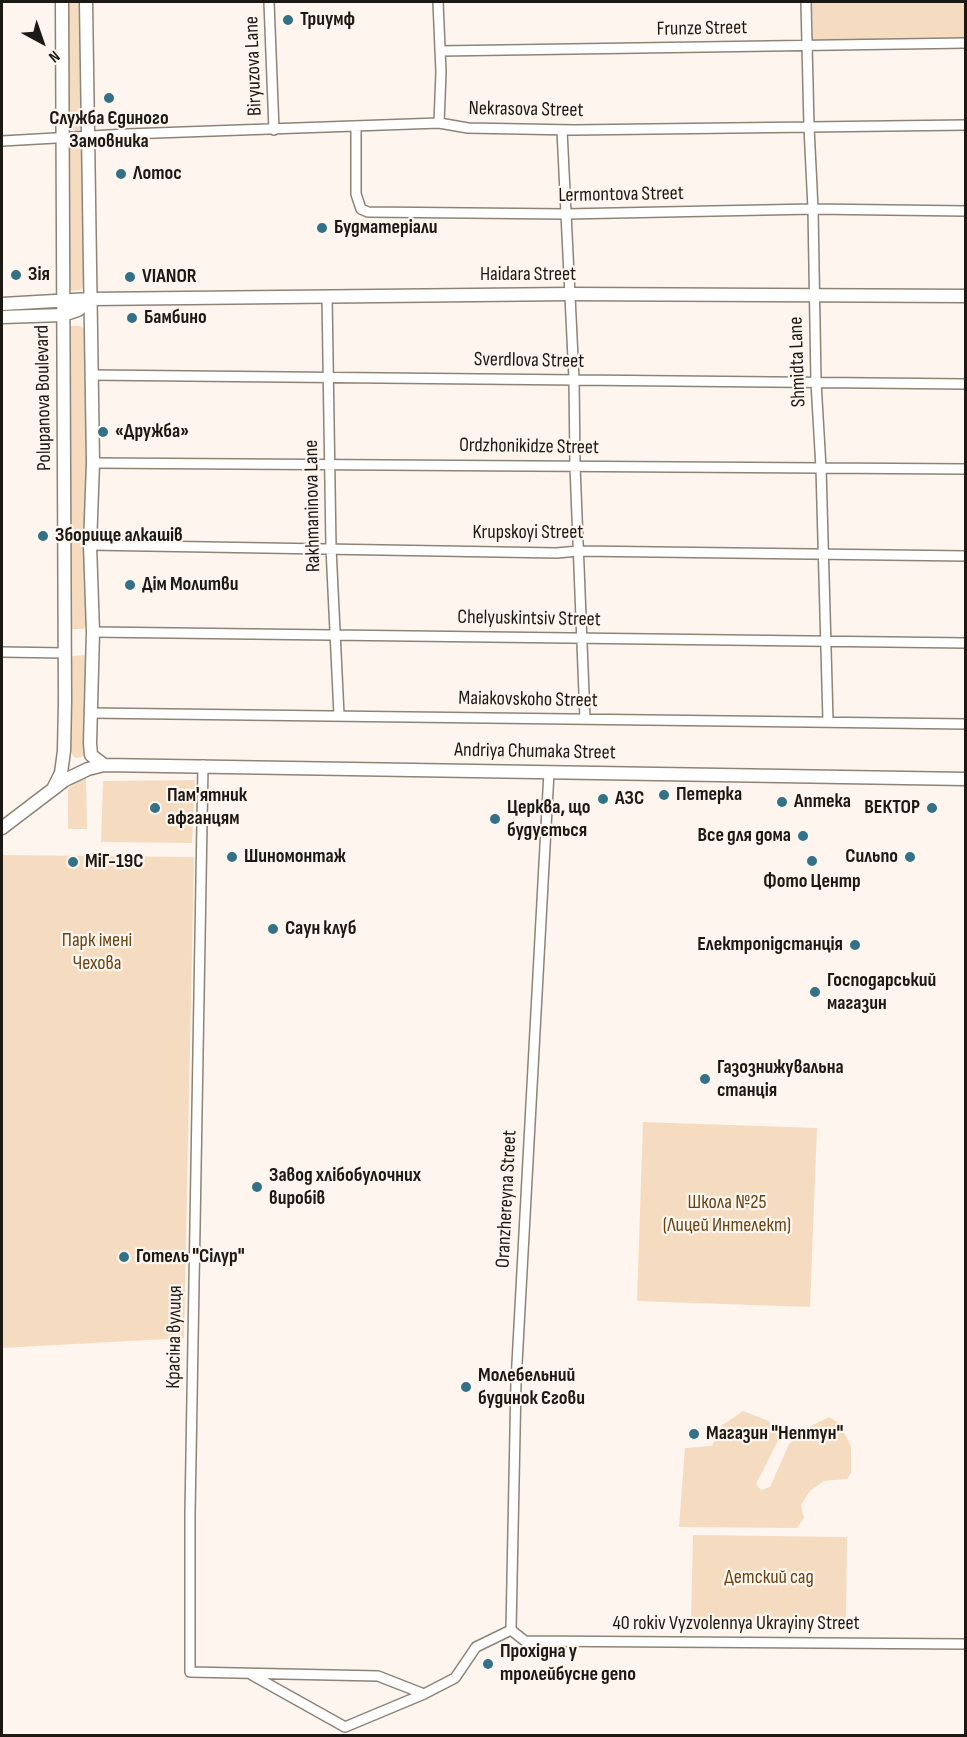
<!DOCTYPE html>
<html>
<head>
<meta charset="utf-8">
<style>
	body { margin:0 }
	#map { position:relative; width:967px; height:1737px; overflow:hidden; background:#fef6ee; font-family:"Sofia Sans Condensed",sans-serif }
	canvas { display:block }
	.frame { position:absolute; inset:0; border:3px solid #1c1813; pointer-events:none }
	.north { position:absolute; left:12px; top:12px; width:60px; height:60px; -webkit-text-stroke:4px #fef6ee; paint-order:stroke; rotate:140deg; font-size:16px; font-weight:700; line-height:24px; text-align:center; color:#1c1813 }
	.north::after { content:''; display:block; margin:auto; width:21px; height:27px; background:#1c1813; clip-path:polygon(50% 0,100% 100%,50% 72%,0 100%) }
</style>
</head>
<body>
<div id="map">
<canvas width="967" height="1737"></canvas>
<div class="frame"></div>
<div class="north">N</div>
</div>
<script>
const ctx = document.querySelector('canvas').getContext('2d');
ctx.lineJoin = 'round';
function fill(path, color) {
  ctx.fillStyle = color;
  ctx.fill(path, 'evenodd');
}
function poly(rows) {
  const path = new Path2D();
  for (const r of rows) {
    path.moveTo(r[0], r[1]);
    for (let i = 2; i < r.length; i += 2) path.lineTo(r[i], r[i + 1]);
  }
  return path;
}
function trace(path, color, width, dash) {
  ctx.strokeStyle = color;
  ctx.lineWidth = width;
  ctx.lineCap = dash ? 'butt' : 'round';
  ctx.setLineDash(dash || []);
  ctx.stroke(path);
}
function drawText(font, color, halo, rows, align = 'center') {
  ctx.font = font + ' "Sofia Sans Condensed",sans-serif';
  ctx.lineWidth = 4.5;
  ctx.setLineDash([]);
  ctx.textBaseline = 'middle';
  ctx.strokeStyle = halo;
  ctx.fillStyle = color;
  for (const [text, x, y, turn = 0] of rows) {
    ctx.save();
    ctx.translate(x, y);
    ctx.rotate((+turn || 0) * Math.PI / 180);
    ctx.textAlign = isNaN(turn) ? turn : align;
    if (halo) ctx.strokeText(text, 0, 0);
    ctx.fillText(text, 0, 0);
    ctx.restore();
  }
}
fill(poly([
	[66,2,80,2,82,128,77,131,66,129],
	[812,2,965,2,965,41,813,42],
	[70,141,77,141,82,147,84,286,80,290,72,291,68,288,66,145],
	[72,326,81,326,85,329,86,335,87,625,84,629,73,629,70,626,69,328],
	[84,655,86,657,86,754,82,757,76,758,73,756,70,748,70,659,73,656],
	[86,778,87,829,68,829,68,789,76,782],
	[195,780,192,843,101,842,103,781],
	[2,855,194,857,184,1338,2,1348],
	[643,1122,817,1128,810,1307,637,1301],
	[743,1411,769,1421,779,1439,756,1484,761,1490,770,1487,789,1444,811,1426,829,1417,839,1423,851,1446,851,1473,847,1479,824,1481,810,1491,801,1505,804,1518,797,1528,679,1527,685,1448,712,1446,721,1426],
	[693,1535,847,1537,846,1622,691,1620]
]), '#f5dcc0');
const street = poly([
	[269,2,274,130],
	[438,2,441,72,439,123],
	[806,2,809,127,813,209,816,382,821,468,828,721],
	[440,51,966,43],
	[356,126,356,194,361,209,368,212,566,214,813,209,966,211],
	[562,130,574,379,575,466,585,719],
	[2,141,127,134,439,123,468,128,574,130,966,125],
	[327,296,331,548,339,715],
	[91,375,966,384],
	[93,463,966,469],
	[90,545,557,553,578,551,966,556],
	[93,632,966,643],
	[2,652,65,653],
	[90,713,966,724],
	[203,765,190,1513,190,1672,378,1676,424,1694],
	[511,1630,516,1382,549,772],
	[511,1630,525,1641,966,1644],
	[252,1675,345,1727,424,1694,455,1678,476,1647,511,1630]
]);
const secondary = poly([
	[86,2,93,463,90,545,93,632,90,743,91,755,104,765],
	[2,304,90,299,570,294,966,296],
	[2,317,63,315,78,310,90,299],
	[54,787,61,773,64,751,65,702,62,2],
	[2,828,65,780,88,769,104,765,966,779]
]);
trace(street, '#8d8377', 12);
trace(secondary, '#8d8377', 15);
trace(street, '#fff', 9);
trace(secondary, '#fff', 12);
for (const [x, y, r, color] of [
	[288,20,6,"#327186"],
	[109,98,6,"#327186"],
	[121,174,6,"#327186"],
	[322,228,6,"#327186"],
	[16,275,6,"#327186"],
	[130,277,6,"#327186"],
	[132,318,6,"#327186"],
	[103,432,6,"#327186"],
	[43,536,6,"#327186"],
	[130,585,6,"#327186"],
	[664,795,6,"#327186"],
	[603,799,6,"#327186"],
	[782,802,6,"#327186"],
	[155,808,6,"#327186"],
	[932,808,6,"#327186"],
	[495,819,6,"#327186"],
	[803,836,6,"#327186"],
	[232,857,6,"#327186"],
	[910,857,6,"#327186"],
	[812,861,6,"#327186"],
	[73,862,6,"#327186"],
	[273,929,6,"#327186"],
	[855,945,6,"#327186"],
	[815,992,6,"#327186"],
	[705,1079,6,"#327186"],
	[257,1187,6,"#327186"],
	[124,1257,6,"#327186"],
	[466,1387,6,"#327186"],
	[694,1434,6,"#327186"],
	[488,1664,6,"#327186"]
]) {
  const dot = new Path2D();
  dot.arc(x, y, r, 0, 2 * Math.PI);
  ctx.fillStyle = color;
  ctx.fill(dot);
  trace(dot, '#fef6ee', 2);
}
drawText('bold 20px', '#1c1813', '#fef6ee', [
	["Триумф",300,20],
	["Служба Єдиного",109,119,"center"],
	["Замовника",109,142,"center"],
	["Лотос",133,174],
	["Будматеріали",334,228],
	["Зія",28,275],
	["VIANOR",142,277],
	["Бамбино",144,318],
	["«Дружба»",115,432],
	["Зборище алкашів",55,536],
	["Дім Молитви",142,585],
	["Петерка",676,795],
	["Пам'ятник",167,796],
	["афганцям",167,819],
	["АЗС",615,799],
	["Аптека",794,802],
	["Церква, що",507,808],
	["будується",507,831],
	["ВЕКТОР",920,808,"right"],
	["Все для дома",791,836,"right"],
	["Шиномонтаж",244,857],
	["Сильпо",898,857,"right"],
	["МіГ-19С",85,862],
	["Фото Центр",812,882,"center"],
	["Саун клуб",285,929],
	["Електропідстанція",843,945,"right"],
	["Господарський",827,981],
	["магазин",827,1004],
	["Газознижувальна",717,1068],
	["станція",717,1091],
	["Завод хлібобулочних",269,1176],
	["виробів",269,1199],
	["Готель \"Сілур\"",136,1257],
	["Молебельний",478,1376],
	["будинок Єгови",478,1399],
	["Магазин \"Нептун\"",706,1434],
	["Прохідна у",500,1652],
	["тролейбусне депо",500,1675]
], 'left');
drawText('20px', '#1c1813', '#fef6ee', [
	["Frunze Street",702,29,-1],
	["Biryuzova Lane",254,66,-92],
	["Nekrasova Street",526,110,1],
	["Lermontova Street",621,195,-1],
	["Haidara Street",528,275],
	["Sverdlova Street",529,361,1],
	["Shmidta Lane",798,362,-92],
	["Polupanova Boulevard",44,398,-91],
	["Ordzhonikidze Street",529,447,1],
	["Rakhmaninova Lane",313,506,-91],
	["Krupskoyi Street",528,533],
	["Chelyuskintsiv Street",529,619,1],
	["Maiakovskoho Street",528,700,1],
	["Andriya Chumaka Street",535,752,1],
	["Oranzhereyna Street",507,1199,-87],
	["Красіна вулиця",175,1337,-89],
	["40 rokiv Vyzvolennya Ukrayiny Street",736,1624]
]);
drawText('20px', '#664416', '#fef6ee', [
	["Парк імені",97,941],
	["Чехова",97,964],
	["Школа №25",727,1203],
	["(Лицей Интелект)",727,1226],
	["Детский сад",769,1578]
]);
</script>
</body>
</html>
